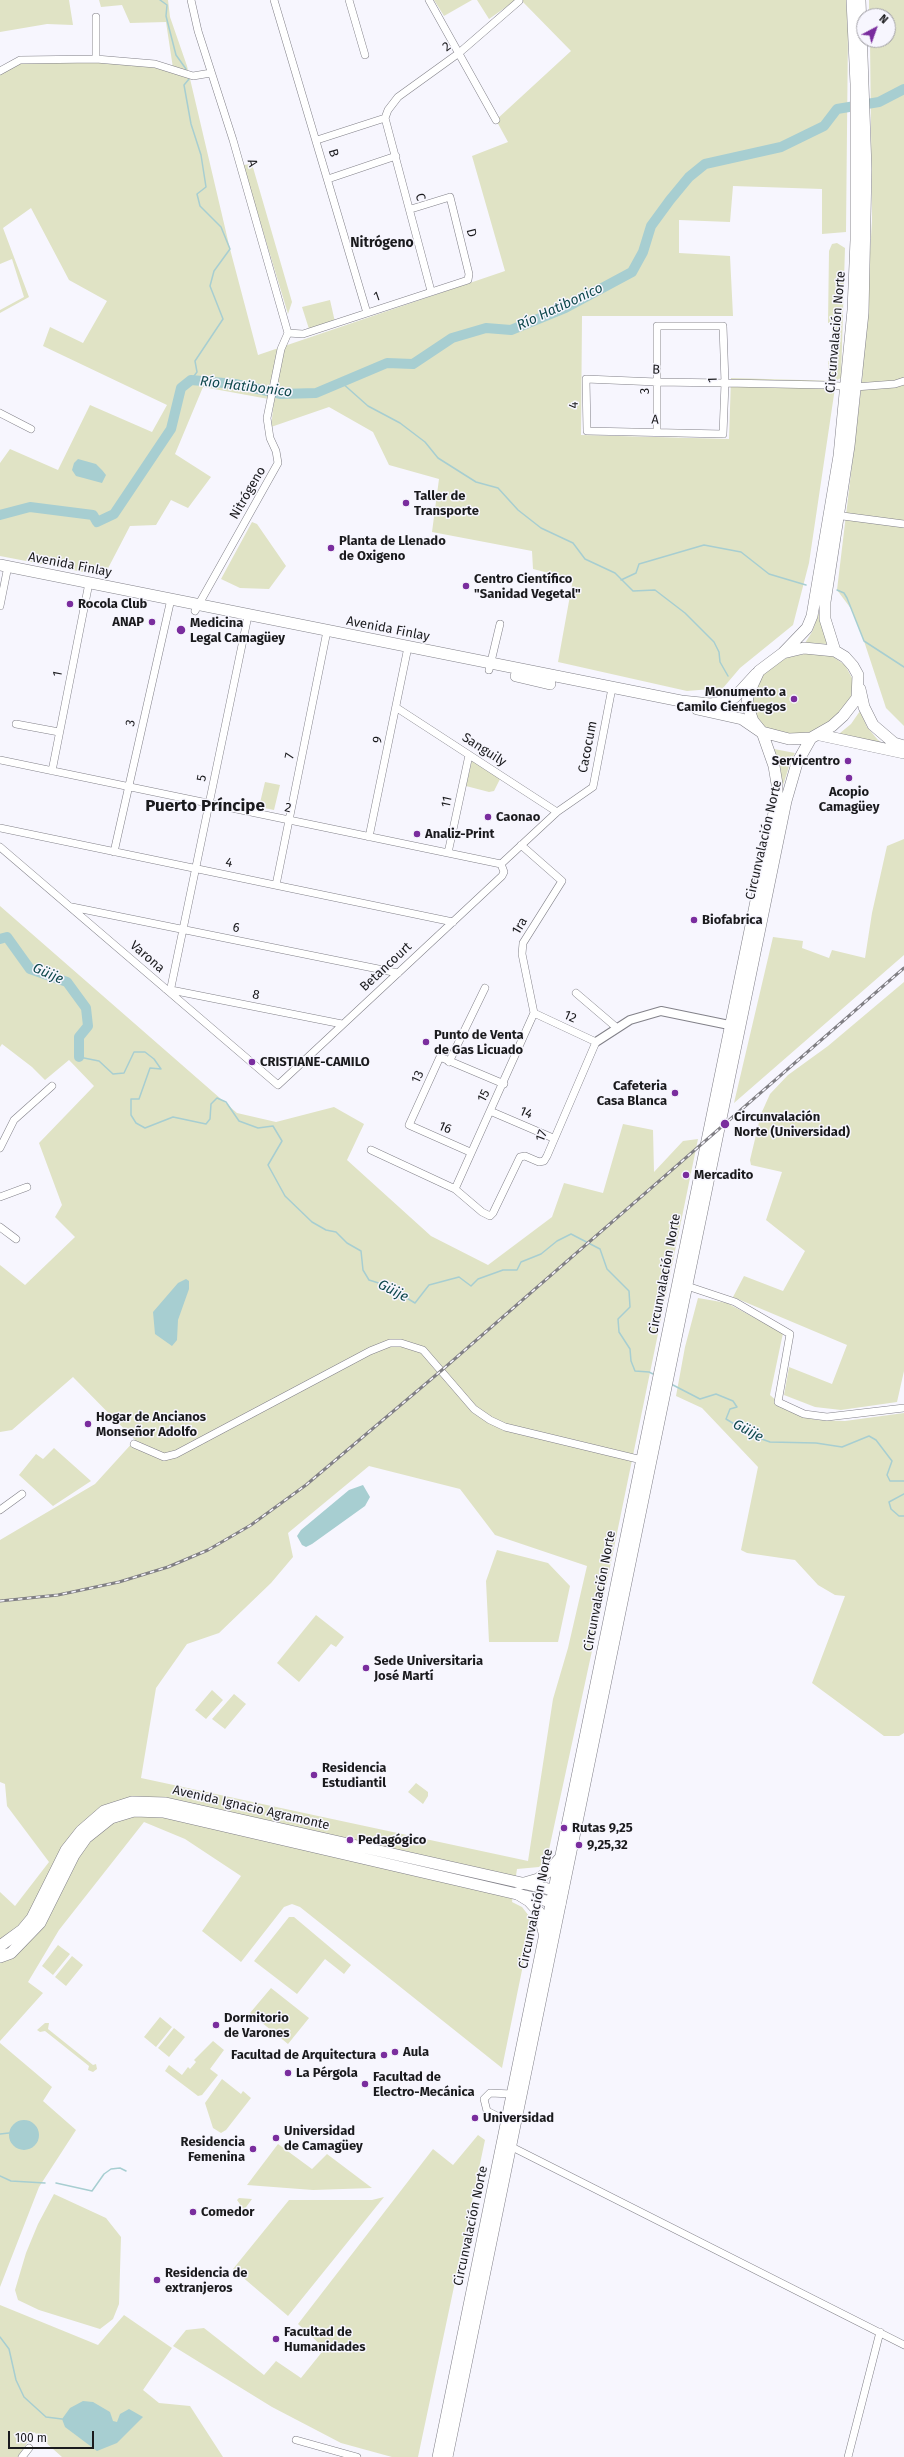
<!DOCTYPE html>
<html>
<head>
<meta charset="utf-8">
<style>
	body { margin:0 }
	#map { position:relative; width:904px; height:2457px; overflow:hidden; background:#f7f6fe; font-family:"Fira Sans",sans-serif }
	canvas { display:block }
	.north { position:absolute; left:856px; top:8px; width:40px; height:40px; box-sizing:border-box; background:#f7f6fe; border:1px solid #9f9ea4; border-radius:50%; rotate:41deg; font-size:11px; font-weight:700; line-height:16px; text-align:center; color:#1a1a1d }
	.north::after { content:''; display:block; margin:auto; width:14px; height:18px; background:#7a2d9e; clip-path:polygon(50% 0,100% 100%,50% 72%,0 100%) }
	.scale { position:absolute; left:8px; top:2431px; width:86px; height:18px; box-sizing:border-box; border:2px solid #1a1a1d; border-top:0; padding-left:5px; font-size:12px; line-height:14px; white-space:nowrap; color:#1a1a1d; -webkit-text-stroke:3px #f7f6fe; paint-order:stroke }
</style>
</head>
<body>
<div id="map">
<canvas width="904" height="2457"></canvas>
<div class="north">N</div>
<div class="scale">100 m</div>
</div>
<script>
const ctx = document.querySelector('canvas').getContext('2d');
ctx.lineJoin = 'round';
function fill(path, color) {
  ctx.fillStyle = color;
  ctx.fill(path, 'evenodd');
}
function poly(rows) {
  const path = new Path2D();
  for (const r of rows) {
    if (r.length === 3) {
      path.moveTo(r[0] + r[2], r[1]);
      path.arc(r[0], r[1], r[2], 0, 2 * Math.PI);
      continue;
    }
    path.moveTo(r[0], r[1]);
    for (let i = 2; i < r.length; i += 2) path.lineTo(r[i], r[i + 1]);
  }
  return path;
}
function trace(path, color, width, dash) {
  ctx.strokeStyle = color;
  ctx.lineWidth = width;
  ctx.lineCap = dash ? 'butt' : 'round';
  ctx.setLineDash(dash || []);
  ctx.stroke(path);
}
function drawText(font, color, halo, rows, align = 'center') {
  ctx.font = font + ' "Fira Sans",sans-serif';
  ctx.lineWidth = 3;
  ctx.setLineDash([]);
  ctx.textBaseline = 'middle';
  ctx.strokeStyle = halo;
  ctx.fillStyle = color;
  for (const [text, x, y, turn = 0] of rows) {
    ctx.save();
    ctx.translate(x, y);
    ctx.rotate((+turn || 0) * Math.PI / 180);
    ctx.textAlign = isNaN(turn) ? turn : align;
    if (halo) ctx.strokeText(text, 0, 0);
    ctx.fillText(text, 0, 0);
    ctx.restore();
  }
}
fill(poly([
	[0,0,69,0,73,25,47,24,0,32],
	[99,0,168,0,170,17,187,66,230,249,258,355,505,271,472,156,508,142,496,120,571,51,521,0,846,0,848,30,846,232,822,234,822,189,733,186,730,222,679,220,679,253,730,256,733,316,582,316,581,435,729,439,731,378,836,381,809,563,793,625,740,668,723,688,687,691,558,662,573,579,533,569,532,551,432,532,439,479,389,465,373,432,329,407,271,427,274,400,203,387,175,454,211,477,188,508,171,500,156,525,130,526,104,576,0,556,0,463,10,449,58,470,90,405,152,432,167,405,43,346,50,327,83,343,107,301,69,280,31,208,3,228,29,297,0,313,0,310,24,297,12,259,0,264,0,73,18,62,96,59,173,68,166,22,130,23,122,5,101,7],
	[434,0,472,0,444,16],
	[477,0,516,0,489,19],
	[869,0,904,0,904,726,886,708,864,641,852,610,837,590,862,381,872,221,870,40,888,40,888,16,869,16],
	[252,164,292,302,288,314,243,165],
	[837,243,845,248,841,378,837,380,829,380,828,361,832,361,832,323,828,323,829,251,832,244],
	[330,300,335,322,309,329,302,307],
	[252,522,257,524,286,566,269,589,240,588,221,579],
	[820,610,829,644,805,643,812,632],
	[810,653,832,656,845,665,852,678,855,690,850,704,817,736,763,733,752,715,751,694,764,673,778,662,789,657],
	[860,711,867,727,878,740,894,751,834,738,851,724],
	[774,749,795,753,791,760,782,789],
	[472,760,500,779,494,791,489,792,466,786],
	[265,782,280,785,274,810,259,807],
	[904,839,904,955,734,1103,773,937,803,941,802,948,829,958,832,950,865,958,872,913,887,846],
	[0,906,237,1113,276,1122,334,1107,364,1124,347,1160,431,1236,488,1265,552,1217,564,1183,603,1193,623,1124,653,1130,654,1172,683,1141,698,1139,609,1572,547,1859,539,1867,517,1869,512,1902,522,1907,529,1916,531,1926,502,2068,300,1907,292,1904,284,1907,241,1962,202,1931,241,1876,185,1839,144,1822,59,1930,28,1982,43,1993,0,2041,0,1892,15,1906,49,1862,7,1806,5,1784,0,1782,0,1540,95,1484,135,1440,73,1377,12,1430,0,1432,0,1265,25,1285,75,1237,55,1217,62,1205,39,1143,94,1086,69,1060,45,1080,32,1067,2,1044,0,1047],
	[369,1466,460,1489,495,1535,587,1566,568,1648,553,1699,528,1861,141,1778,156,1688,187,1644,219,1633,271,1583,293,1557,288,1533],
	[904,982,904,1371,897,1402,841,1410,815,1407,784,1395,789,1367,832,1384,847,1345,733,1297,744,1276,783,1291,805,1251,766,1220,782,1172,751,1165,750,1160,761,1114,770,1094,788,1075,828,1046],
	[698,1298,727,1303,783,1333,770,1395,788,1411,816,1420,845,1421,904,1413,904,1733,899,1736,884,1736,812,1683,845,1596,835,1595,818,1585,795,1560,747,1553,741,1550,758,1467,702,1408,676,1396,685,1347],
	[54,1448,91,1481,53,1506,19,1475,36,1454,43,1459],
	[497,1550,548,1563,570,1586,558,1642,489,1642,486,1581],
	[316,1615,344,1637,336,1647,331,1644,299,1682,277,1663],
	[212,1690,223,1700,206,1719,195,1710],
	[234,1694,246,1704,225,1729,212,1719],
	[416,1783,428,1792,428,1796,423,1804,408,1792],
	[289,1917,294,1917,351,1965,344,1974,325,1959,297,1994,254,1961],
	[58,1945,70,1954,53,1975,42,1966],
	[72,1956,83,1965,66,1986,55,1977],
	[271,1988,309,2018,288,2044,250,2013],
	[160,2017,172,2027,156,2047,144,2037],
	[45,2023,49,2023,48,2029,93,2065,96,2064,97,2069,93,2072,88,2070,89,2066,45,2031,40,2032,37,2030],
	[174,2028,185,2037,169,2057,158,2048],
	[213,2041,224,2050,210,2069,218,2075,202,2095,198,2096,165,2071,169,2065,182,2075,188,2067,190,2069,196,2062,194,2060],
	[0,2043,52,2087,43,2101,76,2130,39,2187,0,2287],
	[222,2079,241,2094,243,2091,251,2098,226,2130,221,2133,213,2128,205,2103],
	[478,2135,485,2140,418,2457,392,2457,341,2443,272,2407,173,2346,186,2330,204,2328,264,2375,276,2361,301,2378,322,2352,322,2346,298,2324,433,2149,453,2165],
	[278,2144,312,2169,327,2154,372,2188,313,2190,247,2185],
	[54,2194,106,2218,121,2237,119,2304,113,2319,100,2329,39,2310,18,2300,15,2290,26,2253,38,2224],
	[384,2197,288,2316,233,2269,289,2200,372,2200],
	[239,2198,252,2199,244,2210,237,2200],
	[0,2305,98,2345,124,2315,172,2348,143,2390,159,2403,190,2406,223,2457,62,2457,34,2432,18,2457,0,2457]
]), '#e0e3c5');
fill(poly([
	[78,459,96,464,102,470,106,475,102,483,76,476,72,470,74,463],
	[186,1279,189,1281,189,1289,178,1320,177,1340,172,1346,155,1334,153,1312,178,1283],
	[363,1485,370,1497,365,1506,312,1544,306,1547,302,1545,297,1536,301,1530,349,1490],
	[24,2135,15],
	[83,2401,93,2402,110,2412,113,2421,117,2422,120,2414,129,2409,143,2417,117,2443,97,2451,65,2427,62,2419,70,2408]
]), '#a7ced1');
trace(poly([
	[160,0,167,5,166,16,176,55,186,69],
	[189,79,184,85,191,124,201,155,206,187,197,194,200,206,221,227,230,249,214,271,210,286,223,319,195,361,197,372,191,380],
	[341,382,368,406,400,423,425,442,438,458,476,482,498,488,518,510,541,528,573,543,585,559,615,573,633,591,655,590,685,613,714,642,719,652,720,662,728,676],
	[621,580,636,573,639,564,704,545,741,552,769,574,806,585],
	[837,590,844,593,847,598,864,641,904,667],
	[79,1057,99,1061,113,1074,124,1073,134,1052,145,1052,154,1059,161,1069,150,1068,139,1099,131,1099,131,1115,136,1123,145,1128,173,1117,206,1124,210,1119,211,1104,217,1098,226,1102,239,1121,258,1128,273,1126,282,1141,268,1165,285,1196,312,1222,326,1230,336,1232,347,1243,361,1251,363,1270,369,1280,385,1285,415,1303,429,1285,459,1277,471,1286,478,1279,503,1270,517,1270,521,1262,541,1254,557,1241,571,1234,600,1249,607,1269,629,1291,630,1307,618,1319,619,1332,630,1349,631,1361,635,1371,649,1372,655,1375],
	[671,1384,700,1399,716,1394,733,1401,737,1407,730,1409,726,1419,756,1437,770,1442,816,1443,842,1447,869,1436,876,1440,892,1461,887,1475,890,1481,904,1481],
	[904,1494,889,1502,891,1509,899,1516,904,1516],
	[0,2134,9,2133],
	[0,2176,11,2181,45,2183],
	[56,2183,92,2191,104,2174,111,2169,120,2168,126,2171],
	[0,2337,9,2349,16,2380,24,2397,46,2417,62,2419]
]), '#a7ced1', 1.5);
trace(poly([
	[0,515,30,507,93,515,97,522,114,514,171,429,181,388,191,380,235,384,281,394,316,393,387,363,413,364,452,338,486,328,511,330,565,308,632,272,643,252,651,226,670,200,689,177,705,164,781,147,824,126,837,109,879,102,904,89],
	[0,939,7,937,30,969,67,982,86,1008,88,1026,79,1037,79,1057]
]), '#a7ced1', 10);
const minor = poly([
	[191,0,198,31,233,140,288,333],
	[274,0,367,313],
	[349,0,365,55],
	[429,0,496,120],
	[96,59,96,17],
	[0,71,20,60,96,59,155,64,193,76,211,73],
	[317,140,385,118],
	[328,179,396,156],
	[431,291,385,118,388,110,398,97,459,53,519,1],
	[288,333,303,334,468,280,469,274,450,197,411,209],
	[0,413,31,429],
	[657,432,657,326,723,326,725,383,723,434,587,431,586,379,657,382,725,383,825,385,855,387,895,384,904,381],
	[835,515,904,524],
	[0,606,8,566],
	[195,611,278,463,276,451,270,438,267,418,281,349,288,333],
	[489,670,500,624],
	[397,708,557,812],
	[16,724,59,732],
	[0,760,501,864],
	[52,771,89,583],
	[0,828,453,922],
	[369,837,408,647],
	[521,845,562,881,523,943,522,954,534,1013],
	[0,847,278,1085,502,876,504,872,501,864],
	[114,852,171,599],
	[448,853,469,755],
	[501,864,557,812,593,787,612,688],
	[276,885,327,631],
	[72,907,398,973],
	[166,989,342,1024],
	[170,992,248,616],
	[576,993,617,1028],
	[449,1062,485,988],
	[490,1111,553,1138],
	[0,1148,14,1120,52,1086],
	[371,1150,455,1189,482,1212,490,1216,493,1213,520,1157,525,1156,539,1162,544,1161,547,1156,596,1042,534,1013],
	[470,1152,409,1125,440,1057,504,1084],
	[455,1189,534,1013],
	[0,1197,27,1187],
	[0,1227,16,1239],
	[684,1285,735,1302,790,1334,778,1402,804,1414,827,1417,904,1408],
	[134,1444,164,1457,176,1454,370,1351,390,1343,401,1343,423,1350,474,1409,490,1420,505,1427,646,1461],
	[0,1510,22,1494],
	[507,2121,487,2111,484,2099,490,2093,512,2094],
	[508,2145,904,2345],
	[296,2440,357,2457],
	[22,2457,29,2448],
	[848,2457,880,2332]
]);
const tertiary = poly([
	[596,1042,630,1020,661,1011,734,1026]
]);
const primary = poly([
	[0,565,681,701,711,704,722,702,735,697,756,674],
	[516,676,550,684],
	[697,709,742,719,761,732],
	[0,1946,22,1930,32,1918,66,1850,81,1831,104,1811,132,1802,166,1803,562,1892],
	[0,1957,11,1953,40,1923,74,1855,86,1838,111,1818,134,1811,163,1812,560,1904]
]);
const trunk = poly([
	[804,648,835,651,845,657,853,666,858,675,857,698,843,716,832,726,811,738,789,739,762,732,753,721,747,704,748,695,759,671,783,653,804,648],
	[835,651,825,619,825,602,849,446,863,313,866,169,860,0],
	[783,653,807,628,812,616,839,456,853,310,856,240,856,84,852,0],
	[860,689,864,707,873,725,894,743,904,746],
	[820,735,904,753],
	[521,1884,538,1879,549,1871,560,1858],
	[516,1893,529,1901,539,1912,544,1933],
	[438,2457,777,798,777,784,774,766,762,732],
	[447,2457,786,801,797,763,811,738]
]);
trace(minor, '#828189', 8);
trace(tertiary, '#828189', 10);
trace(primary, '#828189', 12);
trace(trunk, '#828189', 12);
trace(minor, '#fff', 7);
trace(tertiary, '#fff', 8);
trace(primary, '#fff', 11);
trace(trunk, '#fff', 11);
const rail = poly([
	[0,1601,58,1595,119,1582,168,1567,208,1550,251,1525,306,1485,442,1370,904,968]
]);
trace(rail, '#807f84', 3);
trace(rail, '#f7f6fe', 1.5, [4.5]);
for (const [x, y, r, color] of [
	[406,503,4,"#7a2d9e"],
	[331,548,4,"#7a2d9e"],
	[466,586,4,"#7a2d9e"],
	[70,604,4,"#7a2d9e"],
	[152,622,4,"#7a2d9e"],
	[181,630,5,"#7a2d9e"],
	[794,699,4,"#7a2d9e"],
	[848,761,4,"#7a2d9e"],
	[849,778,4,"#7a2d9e"],
	[488,817,4,"#7a2d9e"],
	[417,834,4,"#7a2d9e"],
	[694,920,4,"#7a2d9e"],
	[426,1042,4,"#7a2d9e"],
	[252,1062,4,"#7a2d9e"],
	[675,1093,4,"#7a2d9e"],
	[725,1124,5,"#7a2d9e"],
	[686,1175,4,"#7a2d9e"],
	[88,1424,4,"#7a2d9e"],
	[366,1668,4,"#7a2d9e"],
	[314,1775,4,"#7a2d9e"],
	[564,1828,4,"#7a2d9e"],
	[350,1840,4,"#7a2d9e"],
	[579,1845,4,"#7a2d9e"],
	[216,2025,4,"#7a2d9e"],
	[395,2052,4,"#7a2d9e"],
	[384,2055,4,"#7a2d9e"],
	[288,2073,4,"#7a2d9e"],
	[365,2084,4,"#7a2d9e"],
	[475,2118,4,"#7a2d9e"],
	[276,2138,4,"#7a2d9e"],
	[253,2149,4,"#7a2d9e"],
	[193,2212,4,"#7a2d9e"],
	[157,2280,4,"#7a2d9e"],
	[276,2339,4,"#7a2d9e"]
]) {
  const dot = new Path2D();
  dot.arc(x, y, r, 0, 2 * Math.PI);
  ctx.fillStyle = color;
  ctx.fill(dot);
  trace(dot, '#f7f6fe', 1.5);
}
drawText('13px', '#1a1a1d', '#f7f6fe', [
	["2",447,47,-37],
	["B",333,153,74],
	["A",252,163,74],
	["C",420,197,75],
	["D",471,233,76],
	["1",377,297,-19],
	["Circunvalación Norte",836,332,-85],
	["B",656,370,2],
	["1",713,380,-91],
	["3",645,391,-90],
	["4",574,405,-91],
	["A",655,420,2],
	["Nitrógeno",248,493,-60],
	["Avenida Finlay",70,565,11],
	["Avenida Finlay",388,629,11],
	["1",58,674,-79],
	["3",131,723,-78],
	["9",378,740,-78],
	["Cacocum",588,747,-79],
	["Sanguily",484,750,33],
	["7",290,756,-79],
	["5",202,778,-79],
	["11",447,802,-78],
	["2",288,808,12],
	["Circunvalación Norte",764,840,-77],
	["4",229,863,12],
	["1ra",520,926,-60],
	["6",236,928,11],
	["Varona",147,957,41],
	["Betancourt",386,967,-43],
	["8",256,995,11],
	["12",570,1017,24],
	["13",418,1077,-66],
	["15",484,1096,-63],
	["14",526,1113,23],
	["16",445,1128,23],
	["17",542,1136,-69],
	["Circunvalación Norte",665,1274,-79],
	["Circunvalación Norte",600,1591,-79],
	["Avenida Ignacio Agramonte",251,1808,13],
	["Circunvalación Norte",536,1909,-78],
	["Circunvalación Norte",471,2226,-78]
]);
drawText('bold 13px', '#1a1a1d', '#f7f6fe', [
	["Taller de",414,496],
	["Transporte",414,511],
	["Planta de Llenado",339,541],
	["de Oxigeno",339,556],
	["Centro Científico",474,579],
	["\"Sanidad Vegetal\"",474,594],
	["Rocola Club",78,604],
	["ANAP",144,622,"right"],
	["Medicina",190,623],
	["Legal Camagüey",190,638],
	["Monumento a",786,692,"right"],
	["Camilo Cienfuegos",786,707,"right"],
	["Servicentro",840,761,"right"],
	["Acopio",849,792,"center"],
	["Camagüey",849,807,"center"],
	["Caonao",496,817],
	["Analiz-Print",425,834],
	["Biofabrica",702,920],
	["Punto de Venta",434,1035],
	["de Gas Licuado",434,1050],
	["CRISTIANE-CAMILO",260,1062],
	["Cafeteria",667,1086,"right"],
	["Casa Blanca",667,1101,"right"],
	["Circunvalación",734,1117],
	["Norte (Universidad)",734,1132],
	["Mercadito",694,1175],
	["Hogar de Ancianos",96,1417],
	["Monseñor Adolfo",96,1432],
	["Sede Universitaria",374,1661],
	["José Martí",374,1676],
	["Residencia",322,1768],
	["Estudiantil",322,1783],
	["Rutas 9,25",572,1828],
	["Pedagógico",358,1840],
	["9,25,32",587,1845],
	["Dormitorio",224,2018],
	["de Varones",224,2033],
	["Aula",403,2052],
	["Facultad de Arquitectura",376,2055,"right"],
	["La Pérgola",296,2073],
	["Facultad de",373,2077],
	["Electro-Mecánica",373,2092],
	["Universidad",483,2118],
	["Universidad",284,2131],
	["de Camagüey",284,2146],
	["Residencia",245,2142,"right"],
	["Femenina",245,2157,"right"],
	["Comedor",201,2212],
	["Residencia de",165,2273],
	["extranjeros",165,2288],
	["Facultad de",284,2332],
	["Humanidades",284,2347]
], 'left');
drawText('bold 14px', '#1a1a1d', '#f7f6fe', [
	["Nitrógeno",382,243]
]);
drawText('italic 14px', '#0f494d', '#f7f6fe', [
	["Río Hatibonico",560,307,-25],
	["Río Hatibonico",246,387,7],
	["Güije",48,974,24],
	["Güije",393,1291,27],
	["Güije",748,1431,28]
]);
drawText('bold 17px', '#1a1a1d', '#f7f6fe', [
	["Puerto Príncipe",205,806]
]);
</script>
</body>
</html>
